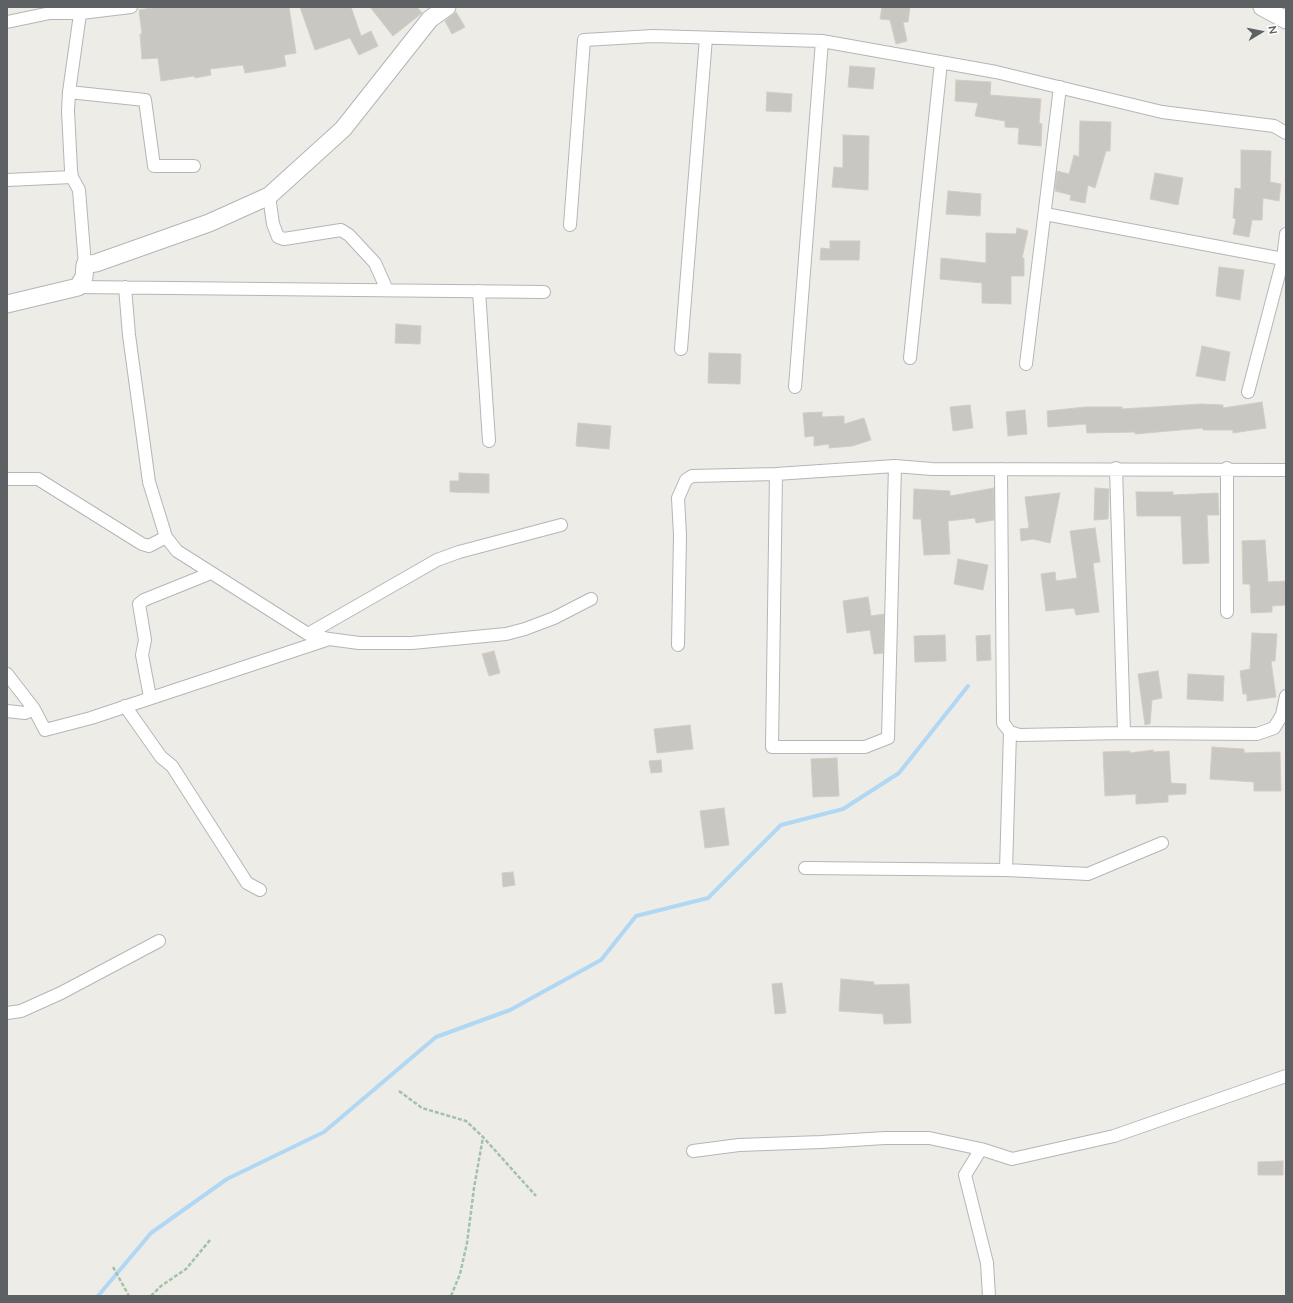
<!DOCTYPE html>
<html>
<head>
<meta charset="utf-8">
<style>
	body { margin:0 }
	#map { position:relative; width:1293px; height:1303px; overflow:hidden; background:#eeece6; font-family:Mulish,sans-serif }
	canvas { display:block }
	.frame { position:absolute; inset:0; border:8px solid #5d6164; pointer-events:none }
	.north { position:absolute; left:1241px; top:12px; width:40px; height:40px; -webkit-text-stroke:3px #fff; paint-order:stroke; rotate:80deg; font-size:11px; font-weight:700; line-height:16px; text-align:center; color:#5d6164 }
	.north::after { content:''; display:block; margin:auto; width:14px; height:18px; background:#5d6164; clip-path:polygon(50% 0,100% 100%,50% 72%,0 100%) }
</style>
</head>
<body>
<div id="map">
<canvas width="1293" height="1303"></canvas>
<div class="frame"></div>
<div class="north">N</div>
</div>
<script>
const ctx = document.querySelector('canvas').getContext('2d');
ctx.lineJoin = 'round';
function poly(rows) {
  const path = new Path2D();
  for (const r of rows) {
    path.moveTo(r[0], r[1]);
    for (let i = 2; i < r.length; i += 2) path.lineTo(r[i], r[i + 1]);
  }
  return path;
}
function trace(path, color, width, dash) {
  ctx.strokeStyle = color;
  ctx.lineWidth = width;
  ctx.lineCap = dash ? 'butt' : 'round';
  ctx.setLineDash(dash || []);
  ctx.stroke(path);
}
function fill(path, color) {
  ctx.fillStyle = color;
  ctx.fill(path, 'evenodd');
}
trace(poly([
	[98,1296,151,1233,227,1179,324,1132,436,1037,510,1010,601,960,636,916,708,898,781,825,843,809,899,773,968,686]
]), '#b0d8f4', 4);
const building = poly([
	[158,7,289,7,296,53,284,55,286,66,271,69,245,73,243,65,210,69,211,75,195,78,194,76,161,81,158,58,142,59,140,34,142,34,139,10,158,7],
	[300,7,351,7,361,36,371,31,378,46,359,55,350,38,315,50,300,7],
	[370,7,417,7,422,13,393,36,370,7],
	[882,7,910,7,908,22,903,22,907,41,896,44,890,20,880,19,882,7],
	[456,12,465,27,452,34,445,21,456,12],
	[850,66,875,68,873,89,848,87,850,66],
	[956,80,991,82,990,95,1041,99,1039,123,1042,124,1041,146,1018,144,1019,128,1005,127,1005,121,975,116,978,103,955,101,956,80],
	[767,92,792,94,791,112,766,111,767,92],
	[1080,121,1111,122,1110,151,1106,151,1095,188,1088,185,1085,203,1070,200,1071,195,1055,191,1057,171,1069,174,1074,155,1079,157,1080,121],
	[843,135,869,136,868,190,832,187,834,167,843,168,843,135],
	[1241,150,1271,151,1270,182,1281,184,1279,201,1263,198,1262,220,1252,220,1249,237,1233,234,1236,219,1233,218,1235,188,1241,189,1241,150],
	[1155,173,1183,178,1178,205,1150,199,1155,173],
	[948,191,981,194,980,216,946,214,948,191],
	[1017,228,1028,231,1022,258,1024,258,1024,276,1011,276,1011,304,982,303,982,283,940,279,941,258,986,263,986,233,1016,234,1017,228],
	[830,241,860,241,859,260,820,260,821,248,830,249,830,241],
	[1219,267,1244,270,1240,300,1216,296,1219,267],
	[396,324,421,326,420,344,395,343,396,324],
	[1202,346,1230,352,1225,381,1196,376,1202,346],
	[709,353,741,354,740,384,708,383,709,353],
	[1262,402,1266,428,1233,433,1233,430,1203,430,1203,428,1135,434,1135,432,1087,433,1086,424,1048,427,1047,411,1086,407,1122,407,1122,409,1201,404,1223,405,1223,408,1262,402],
	[970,405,973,428,953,431,950,407,970,405],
	[1025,410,1027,434,1008,436,1006,412,1025,410],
	[822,412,822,417,844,416,844,424,864,418,871,440,852,446,829,448,829,444,814,446,814,436,805,437,803,413,822,412],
	[578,423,611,426,609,449,576,446,578,423],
	[459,473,489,474,489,493,450,492,450,481,459,481,459,473],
	[994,488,994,520,976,523,975,518,948,521,950,554,924,555,921,519,913,519,914,489,950,491,950,496,994,488],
	[1095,488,1109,489,1108,519,1094,520,1095,488],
	[1136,492,1173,492,1173,495,1218,493,1219,515,1207,515,1209,563,1183,564,1181,516,1137,516,1136,492],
	[1060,493,1050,543,1033,539,1021,541,1020,529,1029,528,1025,497,1060,493],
	[1095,528,1100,562,1093,563,1099,612,1076,615,1074,608,1046,611,1041,574,1055,572,1056,581,1077,578,1070,531,1095,528],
	[1265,540,1268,582,1286,581,1286,605,1272,606,1272,612,1251,613,1250,584,1243,584,1242,541,1265,540],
	[958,559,988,565,983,590,954,584,958,559],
	[868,597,871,616,884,614,883,653,874,654,870,630,847,633,843,601,868,597],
	[1252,633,1277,634,1275,661,1271,661,1276,697,1247,701,1247,694,1243,694,1240,671,1250,669,1252,633],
	[945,635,946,661,915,662,914,636,945,635],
	[990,635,991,660,977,661,976,636,990,635],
	[494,651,500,673,489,676,482,654,494,651],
	[1158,671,1162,698,1152,700,1150,724,1145,725,1138,674,1158,671],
	[1188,674,1224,676,1223,701,1187,699,1188,674],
	[690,725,693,749,657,753,654,729,690,725],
	[1212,747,1244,749,1244,753,1280,752,1281,791,1254,791,1254,782,1210,779,1212,747],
	[1153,750,1153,752,1169,751,1171,783,1186,784,1186,794,1168,795,1168,802,1136,804,1136,794,1105,796,1103,752,1130,751,1130,753,1153,750],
	[837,758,839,796,813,797,811,759,837,758],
	[661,760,662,772,651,773,649,761,661,760],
	[724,808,729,845,705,848,700,811,724,808],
	[513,872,515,885,503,887,502,873,513,872],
	[841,979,874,982,874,985,909,984,911,1023,884,1024,883,1014,839,1011,841,979],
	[782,983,786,1013,775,1014,772,984,782,983],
	[1283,1161,1283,1175,1258,1175,1258,1162,1283,1161]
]);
fill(building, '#c9c7c2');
trace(building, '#d2cdc5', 1);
const street = poly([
	[81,7,69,92,68,111,71,170,72,177,79,190,85,265],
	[7,22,50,13,81,13,131,7],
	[69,92,145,100,154,166,194,166],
	[7,180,72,177],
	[269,196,273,224,278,237,284,239,341,230,349,235,375,263,387,290],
	[1045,214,1283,259],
	[570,225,584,40,653,36,822,41,996,72,1162,112,1274,126,1286,133],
	[78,287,544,292],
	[125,287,129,335,149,482,166,537,177,551,308,634,329,639,359,643,412,643,506,634,525,629,554,618,591,599],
	[479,291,489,441],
	[681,349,706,38],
	[910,358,941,62],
	[1026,364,1060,87],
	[795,387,822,41],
	[1248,392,1283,259,1286,234],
	[1116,468,1124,733],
	[1001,469,1003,723,1010,732,1019,735,1124,733,1257,734,1274,728,1282,715,1286,696],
	[776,474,772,747,865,747,888,738,895,466],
	[7,479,38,479,142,544,149,546,166,537],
	[1227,612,1227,468],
	[308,634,437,560,459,552,561,525],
	[678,645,680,535,678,498,686,480,692,476,776,474,895,466,932,469,1286,470],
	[7,674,34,709,45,730,91,718,329,639],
	[150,697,142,655,145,640,139,604,144,600,211,573],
	[125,706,161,757,172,766,247,883,260,890],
	[7,711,25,713,34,709],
	[805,868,1006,870,1088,874,1162,843],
	[1006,870,1010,732],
	[7,1013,21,1011,61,993,159,941],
	[981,1149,1012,1159,1114,1136,1286,1076],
	[693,1151,739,1145,821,1142,885,1138,929,1138,981,1149,965,1175,987,1263,989,1296]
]);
const secondary = poly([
	[1262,7,1286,20],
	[7,304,78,287,84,277,85,265,96,263,209,223,269,196,343,129,430,19,447,7]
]);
trace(street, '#b3b6b9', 14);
trace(secondary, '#b2b5b8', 19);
trace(poly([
	[399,1091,422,1108,466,1121,483,1137,536,1196],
	[113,1267,129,1296],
	[151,1296,161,1286,186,1269,210,1240],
	[451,1296,460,1274,467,1243,474,1188,483,1137]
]), '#a0c2a9', 2.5, [4, 2]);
trace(street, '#fff', 12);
trace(secondary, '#fff', 17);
</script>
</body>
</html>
